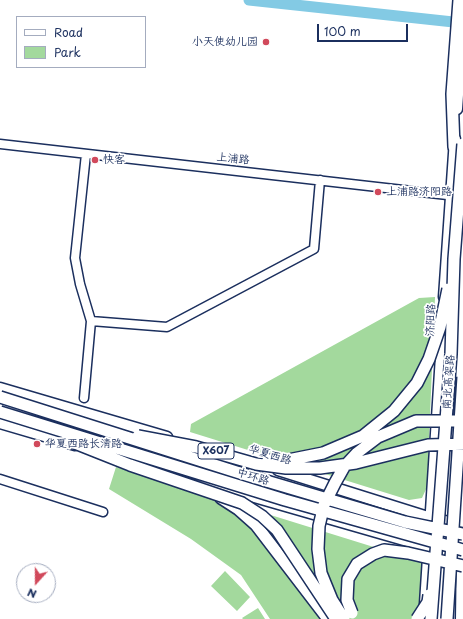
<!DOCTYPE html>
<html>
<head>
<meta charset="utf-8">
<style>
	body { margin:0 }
	#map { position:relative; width:463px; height:619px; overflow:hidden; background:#fff; font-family:"Playpen Sans",sans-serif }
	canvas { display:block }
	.legend { position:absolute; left:16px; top:16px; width:130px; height:52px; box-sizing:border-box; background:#fff; border:1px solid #a4acbf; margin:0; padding:5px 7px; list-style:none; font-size:12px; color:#1b2f5e }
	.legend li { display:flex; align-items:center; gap:8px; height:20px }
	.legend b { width:20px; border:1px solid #a4acbf }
	.north { position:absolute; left:16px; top:563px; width:40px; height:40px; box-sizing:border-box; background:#fff; border:1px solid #a4acbf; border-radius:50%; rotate:201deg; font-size:11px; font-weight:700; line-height:16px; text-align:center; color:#1b2f5e }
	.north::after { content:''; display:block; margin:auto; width:14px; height:18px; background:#d1495b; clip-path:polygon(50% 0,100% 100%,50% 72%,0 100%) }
	.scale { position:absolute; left:317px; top:24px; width:91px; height:18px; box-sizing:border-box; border:2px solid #1b2f5e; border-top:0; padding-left:5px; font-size:12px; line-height:14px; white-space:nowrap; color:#1b2f5e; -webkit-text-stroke:3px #fff; paint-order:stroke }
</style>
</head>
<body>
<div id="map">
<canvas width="463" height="619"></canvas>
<ul class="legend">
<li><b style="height:5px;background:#fff"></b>Road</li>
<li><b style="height:11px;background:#a3d99d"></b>Park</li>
</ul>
<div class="north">N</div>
<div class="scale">100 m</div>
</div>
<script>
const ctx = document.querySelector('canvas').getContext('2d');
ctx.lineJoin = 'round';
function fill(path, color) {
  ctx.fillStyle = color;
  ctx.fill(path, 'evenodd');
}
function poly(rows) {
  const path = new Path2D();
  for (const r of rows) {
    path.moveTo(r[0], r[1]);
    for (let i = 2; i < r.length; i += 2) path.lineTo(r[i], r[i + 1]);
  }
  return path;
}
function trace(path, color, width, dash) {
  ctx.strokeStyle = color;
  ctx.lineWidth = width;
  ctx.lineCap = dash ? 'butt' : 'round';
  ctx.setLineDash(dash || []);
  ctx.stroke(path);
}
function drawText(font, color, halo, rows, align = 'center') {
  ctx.font = font + ' "Playpen Sans","LXGW WenKai TC",sans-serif';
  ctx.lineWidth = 3.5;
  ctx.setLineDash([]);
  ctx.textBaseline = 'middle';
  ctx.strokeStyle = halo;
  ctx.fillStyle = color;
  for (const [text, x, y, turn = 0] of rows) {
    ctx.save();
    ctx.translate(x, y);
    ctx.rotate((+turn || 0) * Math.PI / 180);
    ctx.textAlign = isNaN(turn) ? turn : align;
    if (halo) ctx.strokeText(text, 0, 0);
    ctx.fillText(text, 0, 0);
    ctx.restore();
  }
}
fill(poly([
	[435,297,427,487,422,498,409,500,190,432,191,424,419,298],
	[116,467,422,562,418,619,270,619,241,575,191,539,109,489],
	[225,571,250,597,237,611,211,586],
	[258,608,265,619,243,619,242,618]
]), '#a3d99d');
trace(poly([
	[249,0,463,23]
]), '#83cae4', 11);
const minor = poly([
	[0,144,456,196],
	[91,321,167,327,314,249,320,180],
	[84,398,91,321,80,284,75,258,86,154],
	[0,479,103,512]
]);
const major = poly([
	[457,109,463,24],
	[444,297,455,139],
	[0,388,167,437],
	[0,423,75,445],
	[157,469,463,557],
	[278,470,431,518,463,525],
	[424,619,443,325],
	[461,619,463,479]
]);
const highway = poly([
	[454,147,452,94,459,0],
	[221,498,238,509,256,525,328,619]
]);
trace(minor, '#1b2f5e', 11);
trace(major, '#1b2f5e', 13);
trace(highway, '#1b2f5e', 14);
trace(minor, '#fff', 8);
trace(major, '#fff', 10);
trace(highway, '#fff', 11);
const highwayBridge = poly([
	[0,397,246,475,405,522,463,534],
	[0,412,285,500,463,550],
	[138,436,196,447,256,464,286,468,320,468,356,463,428,445,463,444],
	[67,440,130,465,242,503,262,516,277,530,336,619],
	[268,460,288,460,323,453,363,436,394,411,417,383,429,359,440,327,448,289],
	[352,613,347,600,348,579,357,564,373,554,384,550,408,553,463,566],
	[344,619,332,600,321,573,318,549,319,526,324,505,335,483,344,467,357,453,378,437,416,421,463,421],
	[417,619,428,602,429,595],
	[431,619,451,354,454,259,463,144],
	[447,619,463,377]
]);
trace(highwayBridge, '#1b2f5e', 14, []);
trace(highwayBridge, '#fff', 11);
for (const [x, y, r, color] of [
	[266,42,4,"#d1495b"],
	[95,160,4,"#d1495b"],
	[378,192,4,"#d1495b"],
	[37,444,4,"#d1495b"]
]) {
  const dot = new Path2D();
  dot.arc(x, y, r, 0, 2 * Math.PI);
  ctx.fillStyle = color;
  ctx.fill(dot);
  trace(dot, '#fff', 1.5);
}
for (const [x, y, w] of [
	[216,451,36]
]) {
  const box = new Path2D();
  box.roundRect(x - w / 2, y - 8, w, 16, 3);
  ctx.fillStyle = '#fff';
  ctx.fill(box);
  trace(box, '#1b2f5e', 1);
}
drawText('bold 10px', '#1b2f5e', null, [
	["X607",216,451]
]);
drawText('11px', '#1b2f5e', '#fff', [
	["小天使幼儿园",258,42,"right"],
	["快客",103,160],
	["上浦路济阳路",386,192],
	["华夏西路长清路",45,444]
], 'left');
drawText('11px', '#1b2f5e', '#fff', [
	["上浦路",233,159,6],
	["济阳路",431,320,-87],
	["南北高架路",449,382,-86],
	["华夏西路",270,455,17],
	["中环路",253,477,17]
]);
</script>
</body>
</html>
